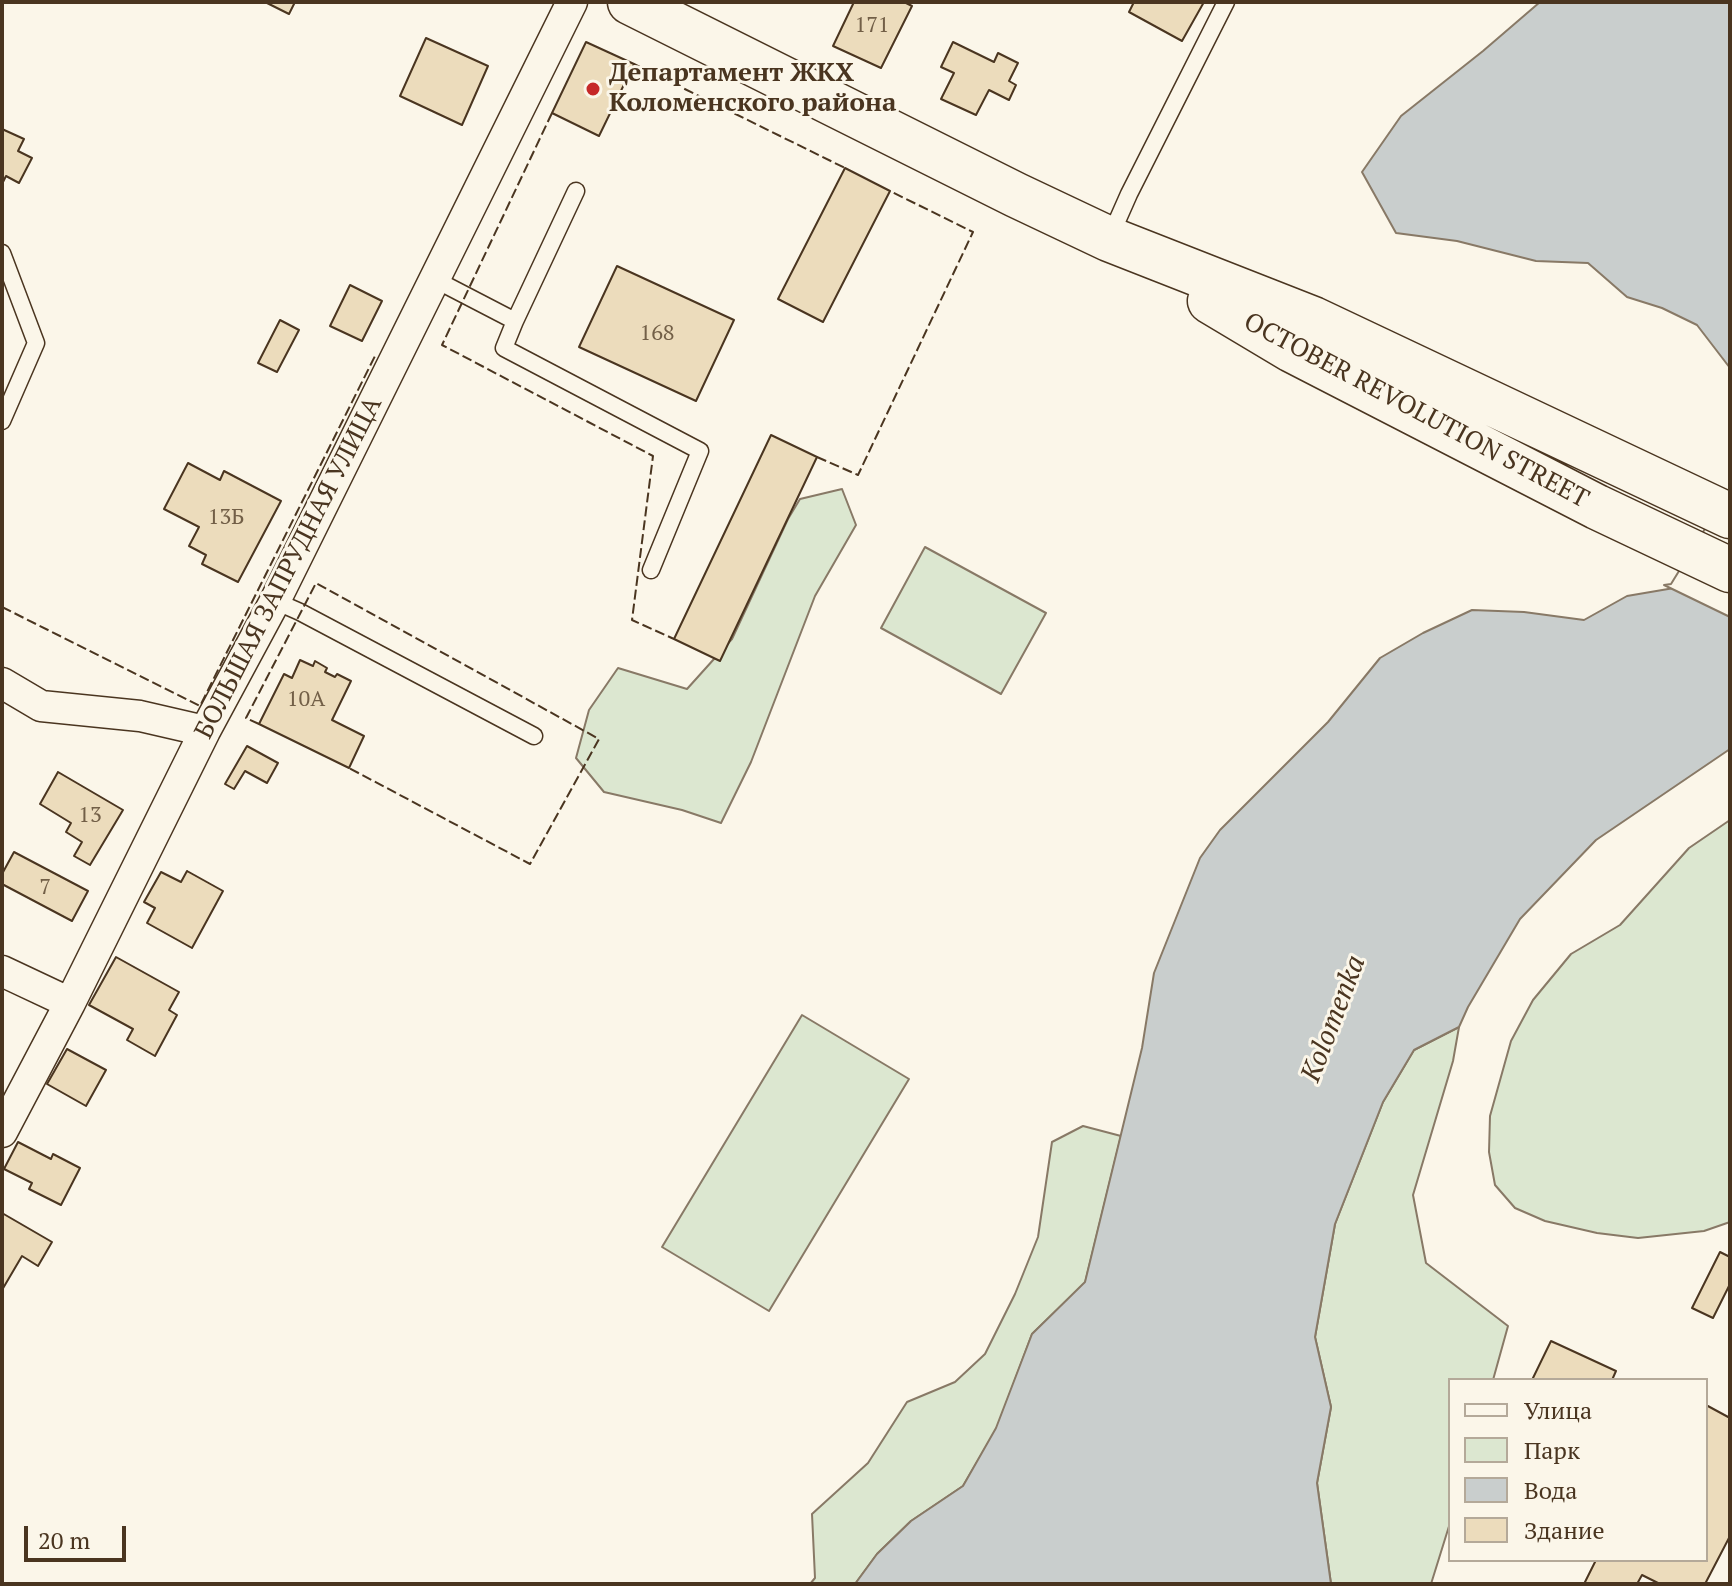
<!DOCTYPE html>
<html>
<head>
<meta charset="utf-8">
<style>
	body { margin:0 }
	#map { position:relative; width:1732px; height:1586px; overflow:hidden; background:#fbf6e9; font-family:"PT Serif",serif }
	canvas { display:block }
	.frame { position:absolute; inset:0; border:4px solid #4a3520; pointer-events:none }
	.legend { position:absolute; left:1448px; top:1378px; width:260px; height:184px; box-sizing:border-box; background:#fbf6e9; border:2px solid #b4a999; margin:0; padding:10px 14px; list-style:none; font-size:24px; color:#4a3520 }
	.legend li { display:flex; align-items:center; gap:16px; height:40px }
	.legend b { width:40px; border:2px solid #b4a999 }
	.scale { position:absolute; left:24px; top:1526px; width:102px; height:36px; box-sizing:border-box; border:4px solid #4a3520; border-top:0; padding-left:10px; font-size:24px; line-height:28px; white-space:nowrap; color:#4a3520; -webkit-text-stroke:6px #fbf6e9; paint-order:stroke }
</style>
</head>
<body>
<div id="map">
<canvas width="1732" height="1586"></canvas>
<div class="frame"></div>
<ul class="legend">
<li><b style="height:10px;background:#fbf6e9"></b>Улица</li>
<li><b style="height:22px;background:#dce7d0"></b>Парк</li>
<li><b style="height:22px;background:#c9cecd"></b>Вода</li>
<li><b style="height:22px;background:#ecdcbc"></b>Здание</li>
</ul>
<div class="scale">20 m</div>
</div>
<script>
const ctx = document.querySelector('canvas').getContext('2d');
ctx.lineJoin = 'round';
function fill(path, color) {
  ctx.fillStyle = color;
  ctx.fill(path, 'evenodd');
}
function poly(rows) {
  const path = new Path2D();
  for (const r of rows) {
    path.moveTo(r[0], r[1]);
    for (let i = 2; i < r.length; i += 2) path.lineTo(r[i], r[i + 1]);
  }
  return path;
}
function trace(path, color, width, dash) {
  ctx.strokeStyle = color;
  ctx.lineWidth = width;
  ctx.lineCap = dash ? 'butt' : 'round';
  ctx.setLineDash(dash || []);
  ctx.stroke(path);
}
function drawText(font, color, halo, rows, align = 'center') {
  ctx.font = font + ' "PT Serif",serif';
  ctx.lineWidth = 6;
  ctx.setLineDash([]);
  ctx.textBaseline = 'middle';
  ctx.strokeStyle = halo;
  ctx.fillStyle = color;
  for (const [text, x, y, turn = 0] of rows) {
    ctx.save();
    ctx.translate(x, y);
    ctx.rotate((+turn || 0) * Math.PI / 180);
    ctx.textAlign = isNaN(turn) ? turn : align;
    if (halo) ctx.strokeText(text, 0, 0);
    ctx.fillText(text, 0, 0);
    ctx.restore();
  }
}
const green = poly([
	[842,489,856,525,815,596,751,762,721,823,682,810,604,792,576,758,589,710,618,668,687,689,732,639,788,519,800,499,842,489],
	[925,547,1046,613,1001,694,881,628,925,547],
	[1730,820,1730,1222,1704,1231,1638,1238,1597,1233,1545,1221,1515,1208,1495,1185,1489,1152,1490,1116,1511,1041,1533,1000,1571,954,1620,925,1689,848,1730,820],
	[802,1015,909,1079,769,1311,662,1247,802,1015],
	[1459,1027,1453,1061,1413,1195,1426,1263,1508,1326,1493,1380,1450,1380,1450,1523,1431,1584,1331,1584,1317,1483,1331,1407,1315,1337,1335,1224,1383,1102,1414,1050,1459,1027],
	[1083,1126,1121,1136,1085,1283,1032,1334,997,1428,963,1486,911,1521,877,1554,855,1584,810,1584,815,1578,812,1514,868,1463,907,1402,955,1382,985,1354,1015,1294,1038,1237,1052,1142,1083,1126]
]);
fill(green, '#dce7d0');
trace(green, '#887966', 2);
const water = poly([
	[1540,2,1730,2,1730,368,1697,325,1662,308,1627,297,1588,263,1536,261,1457,241,1396,233,1362,172,1401,116,1483,51,1540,2],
	[1730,495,1730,749,1596,840,1520,919,1468,1007,1459,1027,1414,1050,1383,1102,1335,1224,1315,1337,1331,1407,1317,1483,1331,1584,855,1584,877,1554,911,1521,963,1486,996,1428,1032,1334,1085,1282,1142,1048,1154,973,1200,858,1220,830,1328,722,1380,658,1423,633,1472,610,1524,612,1584,620,1627,596,1674,588,1730,495]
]);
fill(water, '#c9cecd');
trace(water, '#887966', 2);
const pier = poly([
	[1730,491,1730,617,1664,585,1671,584,1727,493,1730,491]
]);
fill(pier, '#fbf6e9');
trace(pier, '#887966', 2);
const building = poly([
	[265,2,295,2,289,14,265,2],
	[854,2,904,2,912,6,881,68,833,46,854,2],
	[1134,2,1204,2,1182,41,1129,12,1134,2],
	[426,38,488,66,462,125,400,96,426,38],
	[586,42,634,64,599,136,552,113,586,42],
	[953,42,994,62,998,53,1018,63,1009,81,1016,85,1009,100,989,90,976,115,941,99,954,73,941,67,953,42],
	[2,129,24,139,18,151,32,158,19,183,6,176,2,184,2,129],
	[845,168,890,191,823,322,778,299,845,168],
	[617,266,734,320,696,401,579,347,617,266],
	[350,285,382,301,362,341,330,326,350,285],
	[280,320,299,330,277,372,258,363,280,320],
	[771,435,817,457,720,661,674,639,771,435],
	[188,463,220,480,224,471,281,501,238,582,202,564,206,555,189,546,199,527,164,509,188,463],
	[300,660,313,666,315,661,327,668,325,672,335,677,337,674,351,681,332,720,364,736,349,768,259,724,284,674,292,678,300,660],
	[247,746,278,763,267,783,245,771,234,789,225,784,247,746],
	[58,772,123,810,90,865,74,856,82,842,66,832,71,823,40,804,58,772],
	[14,852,88,891,72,921,2,884,2,874,14,852],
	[187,871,223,891,192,948,147,923,155,908,144,902,161,872,181,882,187,871],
	[116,957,179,992,169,1010,177,1015,155,1056,127,1040,133,1029,89,1005,116,957],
	[67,1049,106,1070,86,1106,47,1084,67,1049],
	[18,1142,51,1159,53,1154,80,1168,61,1205,29,1189,32,1183,4,1169,18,1142],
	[2,1213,52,1242,38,1266,22,1256,2,1290,2,1213],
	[1720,1252,1730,1257,1730,1284,1713,1318,1692,1308,1720,1252],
	[1551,1341,1616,1371,1612,1380,1532,1380,1551,1341],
	[1706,1405,1730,1418,1730,1536,1705,1584,1660,1584,1642,1575,1637,1584,1584,1584,1596,1560,1706,1560,1706,1405]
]);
fill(building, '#ecdcbc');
trace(building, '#4a3520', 2);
const lane = poly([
	[1110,237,1129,194,1226,2],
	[2,253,36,343,2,421],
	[436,280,515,321,576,191],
	[515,321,504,348,700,451,651,570],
	[275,601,300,612,534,736]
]);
const street = poly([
	[2,683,41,706,140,716,205,731],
	[2,971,70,1003],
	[2,1132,70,1003,205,731,275,601,572,2]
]);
const primary = poly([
	[630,2,1016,195,1109,239,1313,319,1730,516],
	[1210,301,1292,350,1597,507,1730,570]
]);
trace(lane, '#4a3520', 19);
trace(street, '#4a3520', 33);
trace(primary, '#4a3520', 47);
trace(lane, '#fbf6e9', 16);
trace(street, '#fbf6e9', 30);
trace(primary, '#fbf6e9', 44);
trace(poly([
	[634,64,845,168],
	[552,113,442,345,653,456,632,620,674,639],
	[817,457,858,475,973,232,890,191],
	[2,607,200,706,376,354],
	[259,724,246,718,316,583,599,739,530,864,349,768]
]), '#4a3520', 2, [10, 4]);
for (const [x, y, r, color] of [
	[593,89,8,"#c62828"]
]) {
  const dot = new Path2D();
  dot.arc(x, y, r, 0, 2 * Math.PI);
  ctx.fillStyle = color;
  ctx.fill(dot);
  trace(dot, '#fbf6e9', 3);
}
drawText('22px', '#725f47', null, [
	["171",872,26],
	["168",657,334],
	["13Б",226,518],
	["10А",306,700],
	["13",90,816],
	["7",45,888]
]);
drawText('bold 26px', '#4a3520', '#fbf6e9', [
	["Департамент ЖКХ",609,74],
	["Коломенского района",609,104]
], 'left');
drawText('26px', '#4a3520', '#fbf6e9', [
	["OCTOBER REVOLUTION STREET",1416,411,28],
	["БОЛЬШАЯ ЗАПРУДНАЯ УЛИЦА",289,568,-63]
]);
drawText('italic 28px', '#4a3520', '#fbf6e9', [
	["Kolomenka",1334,1019,-69]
]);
</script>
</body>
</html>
